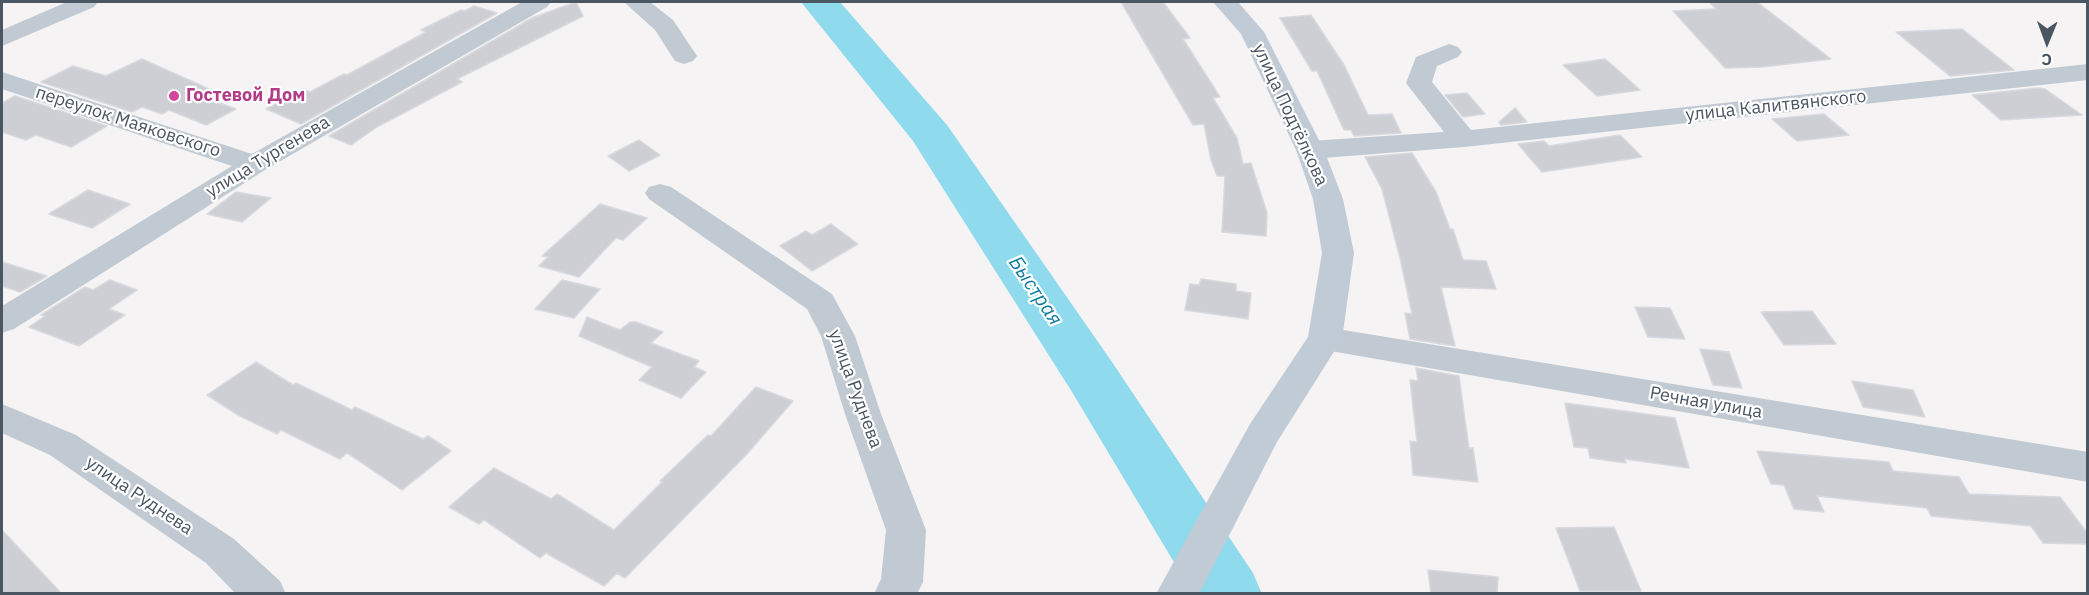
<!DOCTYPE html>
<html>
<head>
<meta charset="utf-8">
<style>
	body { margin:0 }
	#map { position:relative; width:2089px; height:595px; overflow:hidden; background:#f5f3f3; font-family:"IBM Plex Sans",sans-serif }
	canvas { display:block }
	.frame { position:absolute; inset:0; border:3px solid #4a5661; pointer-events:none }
	.north { position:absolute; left:2017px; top:12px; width:60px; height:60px; -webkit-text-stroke:4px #fff; paint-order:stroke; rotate:181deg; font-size:16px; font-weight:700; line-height:24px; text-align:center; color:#4a5661 }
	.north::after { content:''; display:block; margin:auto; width:21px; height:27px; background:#4a5661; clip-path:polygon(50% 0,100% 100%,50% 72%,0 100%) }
</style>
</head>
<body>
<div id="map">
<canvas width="2089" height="595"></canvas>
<div class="frame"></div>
<div class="north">С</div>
</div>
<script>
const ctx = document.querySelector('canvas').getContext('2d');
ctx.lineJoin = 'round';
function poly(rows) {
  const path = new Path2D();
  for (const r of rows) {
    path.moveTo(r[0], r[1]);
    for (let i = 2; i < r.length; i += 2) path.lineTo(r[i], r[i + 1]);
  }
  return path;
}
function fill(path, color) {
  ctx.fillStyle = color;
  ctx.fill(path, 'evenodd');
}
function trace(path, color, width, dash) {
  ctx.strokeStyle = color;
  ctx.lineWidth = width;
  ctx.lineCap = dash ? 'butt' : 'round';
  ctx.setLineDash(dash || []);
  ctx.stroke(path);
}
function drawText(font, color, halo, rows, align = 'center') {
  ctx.font = font + ' "IBM Plex Sans",sans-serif';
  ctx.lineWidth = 4.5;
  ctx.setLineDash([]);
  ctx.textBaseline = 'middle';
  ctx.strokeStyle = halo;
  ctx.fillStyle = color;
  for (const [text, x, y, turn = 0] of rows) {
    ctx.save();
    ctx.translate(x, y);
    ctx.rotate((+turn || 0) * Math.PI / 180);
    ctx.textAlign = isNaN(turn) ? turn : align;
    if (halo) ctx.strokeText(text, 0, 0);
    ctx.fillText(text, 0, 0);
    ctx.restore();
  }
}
fill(poly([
	[801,2,840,2,947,125,1112,362,1253,573,1262,594,1193,594,1072,392,913,141,801,2]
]), '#90daee');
const building = poly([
	[576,2,583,16,457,79,462,82,377,127,351,145,329,136,532,18,576,2],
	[1121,2,1163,2,1190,38,1183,39,1220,97,1213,98,1237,138,1243,164,1251,163,1267,213,1266,236,1222,232,1225,176,1217,176,1211,160,1204,124,1193,125,1121,2],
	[1709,2,1757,2,1831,59,1762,67,1725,68,1673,11,1716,9,1709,2],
	[474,6,497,13,301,124,266,109,303,89,310,92,344,74,347,75,426,32,421,30,461,10,465,11,474,6],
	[1311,15,1344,65,1368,115,1392,114,1401,133,1354,136,1351,130,1344,130,1317,71,1312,71,1280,18,1311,15],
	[1962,29,2014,70,1950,76,1896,32,1962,29],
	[142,59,209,89,198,95,236,109,206,125,169,110,162,114,142,107,132,112,41,82,73,66,106,76,142,59],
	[1605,59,1610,63,1640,90,1597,96,1563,65,1605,59],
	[2038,88,2045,89,2082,115,2001,120,1972,95,2038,88],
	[1467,93,1485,114,1463,117,1445,95,1467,93],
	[15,96,107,126,71,147,36,135,26,140,2,132,2,103,15,96],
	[1515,108,1527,122,1501,125,1499,122,1515,108],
	[1824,114,1849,135,1797,141,1772,119,1824,114],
	[1620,135,1642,157,1542,172,1518,144,1544,141,1549,146,1620,135],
	[639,140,660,155,629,171,608,156,639,140],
	[1412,153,1436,192,1450,229,1453,229,1463,260,1486,261,1496,289,1441,287,1455,346,1410,339,1405,313,1412,314,1400,258,1382,189,1365,157,1412,153],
	[88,190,130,204,92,228,49,214,88,190],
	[236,192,271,198,242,222,207,214,236,192],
	[600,204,647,218,623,240,616,238,579,277,539,266,548,257,542,256,600,204],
	[831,224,858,244,812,271,780,246,806,231,812,235,831,224],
	[2,262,47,276,20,292,2,286,2,262],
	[1201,279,1236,284,1236,291,1251,293,1248,319,1185,310,1190,284,1199,285,1201,279],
	[110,280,137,290,109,309,125,315,79,346,29,327,45,316,41,315,85,287,93,290,110,280],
	[562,280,600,289,574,318,535,309,562,280],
	[1635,307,1670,308,1685,339,1648,337,1635,307],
	[1812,311,1836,344,1784,345,1761,312,1812,311],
	[587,317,620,330,630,322,636,322,663,332,651,343,699,361,694,367,706,372,681,398,639,380,652,367,579,336,587,317],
	[1700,349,1729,352,1742,388,1713,385,1700,349],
	[256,362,293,385,296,383,352,410,355,407,423,439,428,436,451,451,402,490,347,453,340,459,281,430,277,434,238,415,207,395,256,362],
	[1416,368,1459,376,1469,448,1473,448,1478,482,1413,475,1410,441,1417,442,1410,380,1418,381,1416,368],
	[1852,381,1913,390,1925,417,1863,407,1852,381],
	[756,387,793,401,746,455,625,578,617,573,604,586,546,553,540,558,484,520,479,524,449,507,494,468,551,499,557,494,614,530,662,482,660,481,708,435,711,436,756,387],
	[1565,403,1675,418,1689,468,1625,459,1626,463,1590,458,1588,448,1574,447,1565,403],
	[1757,451,1889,462,1893,471,1959,477,1969,494,2060,497,2088,534,2088,544,2043,543,2031,526,1931,516,1927,508,1817,496,1824,512,1794,509,1784,485,1771,484,1757,451],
	[1614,527,1641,591,1580,591,1556,528,1614,527],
	[2,530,62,594,2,594,2,530],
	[1428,570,1498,577,1497,594,1431,594,1428,570]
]);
fill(building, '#cdcfd5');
trace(building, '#d7d9de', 1.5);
fill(poly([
	[522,2,551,2,547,7,265,170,14,329,2,333,2,306,232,166,2,89,2,72,252,154,522,2],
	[624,2,650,2,673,20,697,56,693,61,684,64,675,61,655,30,624,2],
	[1449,44,1458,47,1462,52,1458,57,1437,66,1432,82,1471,130,2088,64,2088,80,1464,147,1310,159,1300,156,1296,150,1300,144,1310,141,1444,132,1406,83,1416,57,1449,44],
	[660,184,671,187,832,294,855,336,881,414,926,530,923,582,917,594,874,594,881,579,886,530,845,414,821,336,807,309,649,199,645,193,649,187,660,184],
	[1325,327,2088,452,2088,482,1313,348,1308,339,1313,330,1325,327]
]), '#c1cad2');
fill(poly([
	[67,2,98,2,94,7,2,46,2,30,67,2],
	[2,404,76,435,234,539,280,581,286,594,236,594,206,563,50,455,2,433,2,404]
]), '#c1cad2');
fill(poly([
	[1213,2,1238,2,1264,32,1324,150,1343,199,1354,253,1342,339,1277,442,1199,594,1156,594,1250,424,1308,337,1322,253,1313,199,1296,150,1241,34,1213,2]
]), '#c1cbd6');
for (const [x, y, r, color] of [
	[174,96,6,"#d1479c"]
]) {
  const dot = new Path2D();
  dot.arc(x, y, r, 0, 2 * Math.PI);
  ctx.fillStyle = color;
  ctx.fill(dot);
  trace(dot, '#fff', 2);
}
drawText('bold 18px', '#b23c85', '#fff', [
	["Гостевой Дом",186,96]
], 'left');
drawText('18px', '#4a5661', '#fff', [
	["улица Калитвянского",1776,106,-6],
	["улица Подтёлкова",1290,115,65],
	["переулок Маяковского",128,122,18],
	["улица Тургенева",268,157,-31],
	["улица Руднева",855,389,70],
	["Речная улица",1706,403,10],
	["улица Руднева",139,496,34]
]);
drawText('italic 20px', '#0c7c9b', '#fff', [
	["Быстрая",1035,291,56]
]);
</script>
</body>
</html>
